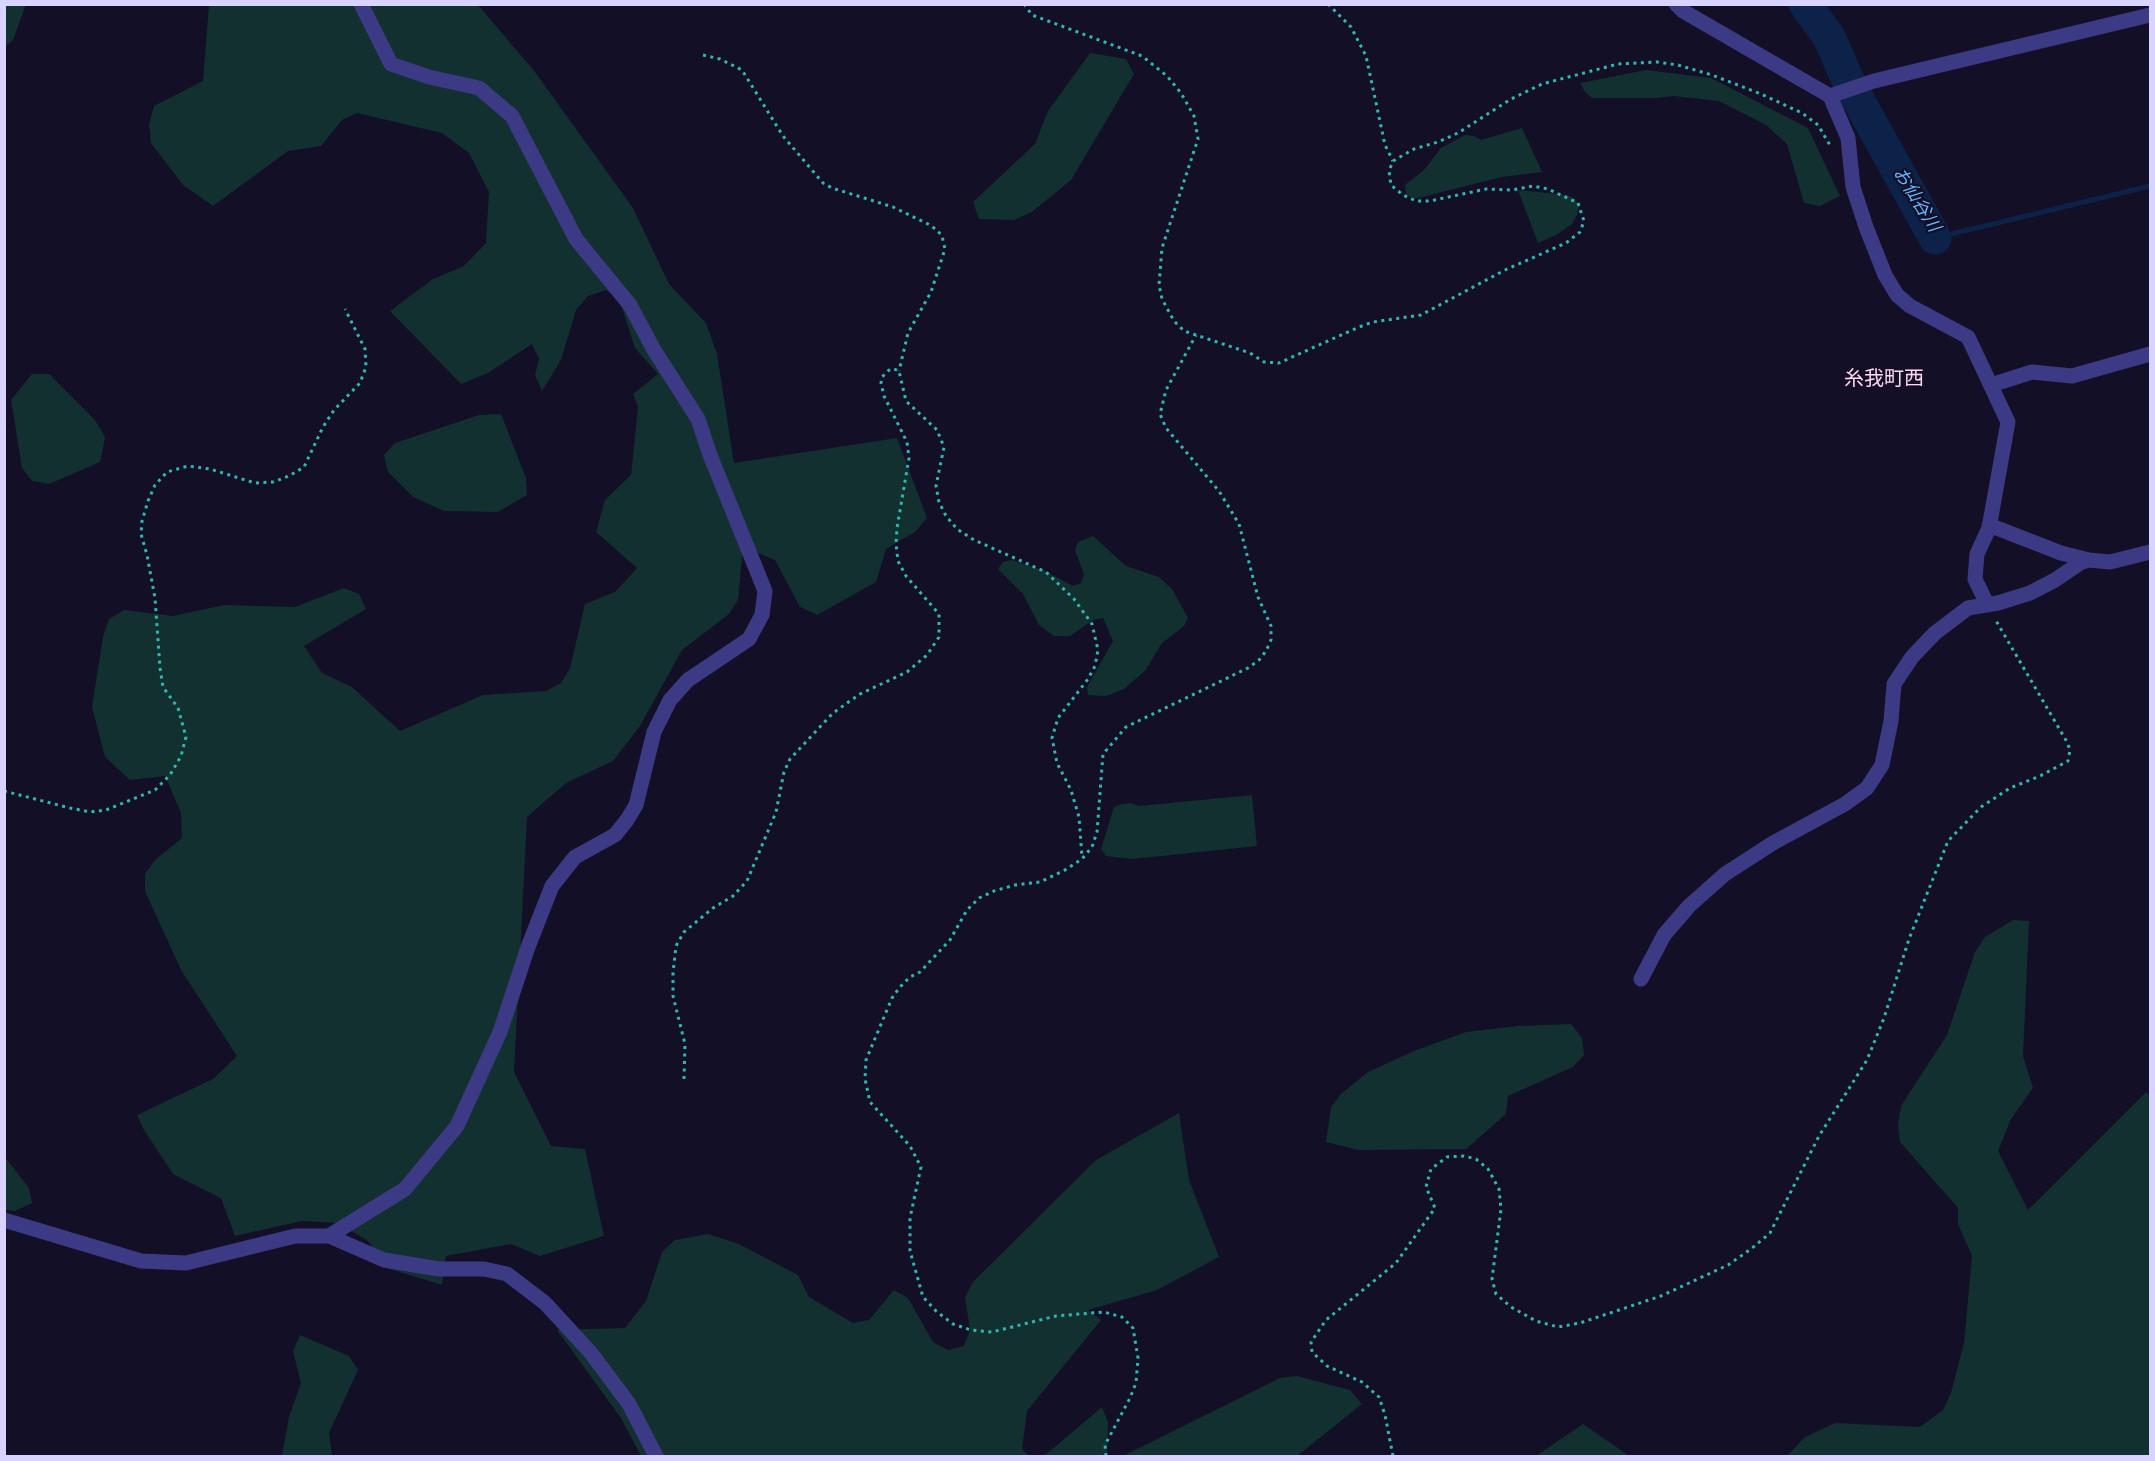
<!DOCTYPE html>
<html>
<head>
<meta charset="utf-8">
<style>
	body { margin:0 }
	#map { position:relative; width:2155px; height:1461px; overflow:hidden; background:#130f26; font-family:Signika,sans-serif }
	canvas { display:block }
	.frame { position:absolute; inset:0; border:6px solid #d9d4ff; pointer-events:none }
</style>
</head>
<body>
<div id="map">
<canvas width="2155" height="1461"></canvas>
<div class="frame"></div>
</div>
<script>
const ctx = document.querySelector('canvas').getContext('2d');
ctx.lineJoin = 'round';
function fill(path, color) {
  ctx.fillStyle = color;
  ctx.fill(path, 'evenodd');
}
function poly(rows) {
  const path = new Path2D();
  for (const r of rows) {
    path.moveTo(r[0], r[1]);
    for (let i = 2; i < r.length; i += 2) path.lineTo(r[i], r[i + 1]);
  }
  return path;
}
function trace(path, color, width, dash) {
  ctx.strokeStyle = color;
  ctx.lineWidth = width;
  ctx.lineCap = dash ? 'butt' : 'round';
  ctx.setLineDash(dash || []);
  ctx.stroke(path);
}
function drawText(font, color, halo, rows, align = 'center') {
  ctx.font = font + ' Signika,"Noto Sans JP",sans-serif';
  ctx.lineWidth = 4.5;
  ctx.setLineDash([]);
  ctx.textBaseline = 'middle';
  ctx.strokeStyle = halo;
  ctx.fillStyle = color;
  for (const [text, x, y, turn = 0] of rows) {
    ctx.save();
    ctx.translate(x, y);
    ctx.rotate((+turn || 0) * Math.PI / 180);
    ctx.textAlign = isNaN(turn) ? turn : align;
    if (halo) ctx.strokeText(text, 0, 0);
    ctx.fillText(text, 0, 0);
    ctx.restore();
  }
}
fill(poly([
	[5,4,28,5,25,7,13,40,5,47],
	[209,5,478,5,535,72,633,208,669,284,706,323,717,354,734,463,897,438,927,518,915,532,886,549,876,582,817,615,800,607,775,560,743,547,738,600,729,614,682,650,640,726,613,761,566,783,527,817,514,1072,551,1146,585,1149,604,1236,540,1256,511,1244,446,1256,442,1285,390,1269,368,1241,338,1223,302,1221,235,1236,221,1198,173,1174,144,1130,137,1115,213,1079,237,1056,181,970,145,891,145,874,155,860,182,838,181,813,165,776,130,780,105,757,92,707,103,637,109,619,124,610,173,616,224,605,295,607,344,588,359,594,366,609,304,646,322,673,352,687,400,731,483,695,546,691,561,683,570,668,585,604,615,592,637,568,596,532,605,500,631,475,638,407,633,394,658,374,635,348,619,299,606,290,588,296,576,310,561,360,542,391,535,375,539,359,532,344,488,373,461,384,390,311,433,279,464,266,486,243,489,192,469,153,442,133,357,113,342,120,321,146,288,151,213,206,183,185,151,143,149,124,154,106,203,81],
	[1090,53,1126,59,1134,74,1071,180,1032,212,1014,220,979,219,973,202,1035,144,1048,111],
	[1646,70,1711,78,1808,128,1840,196,1820,206,1804,203,1787,144,1766,125,1719,101,1674,96,1656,98,1592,98,1585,92,1580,83],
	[1522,128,1542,172,1502,177,1414,199,1406,194,1405,185,1425,169,1441,148,1465,135,1474,136,1481,140],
	[1518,190,1567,195,1575,199,1579,207,1577,215,1572,224,1556,235,1538,243],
	[32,374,49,374,95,420,105,437,100,462,49,484,32,481,22,468,11,400],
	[501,414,526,478,527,495,498,512,444,511,413,497,388,472,384,455,395,443,479,415],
	[1093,536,1126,566,1159,577,1172,589,1188,618,1184,626,1162,643,1145,671,1124,689,1106,696,1088,695,1087,687,1113,641,1103,618,1093,620,1070,636,1054,636,1039,625,1023,594,998,569,1003,562,1011,560,1043,570,1073,586,1081,583,1084,574,1075,550,1078,542],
	[1252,795,1257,846,1133,859,1106,856,1101,849,1114,807,1122,804,1131,803,1139,806],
	[2013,920,2029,921,2023,1056,2033,1088,2011,1119,1998,1151,2028,1210,2146,1092,2150,1095,2150,1456,1787,1456,1805,1437,1835,1423,1920,1427,1943,1410,1951,1393,1964,1343,1972,1256,1958,1224,1958,1208,1900,1142,1898,1124,1901,1106,1947,1035,1975,952,1985,937],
	[1571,1024,1582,1038,1584,1055,1573,1067,1508,1096,1506,1114,1466,1149,1359,1150,1326,1142,1331,1107,1341,1094,1368,1072,1414,1051,1466,1032,1517,1026],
	[1179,1113,1189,1180,1219,1257,1157,1290,1088,1310,1101,1320,1027,1411,1022,1449,1029,1456,641,1456,621,1418,557,1330,625,1328,646,1301,662,1252,675,1240,708,1234,739,1244,798,1275,809,1297,853,1323,869,1320,894,1290,908,1298,933,1342,948,1350,964,1346,970,1330,965,1297,973,1282,1096,1160],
	[4,1156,29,1188,32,1203,15,1211,5,1210],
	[300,1335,349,1356,358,1370,329,1433,332,1456,282,1456,289,1417,301,1383,293,1351],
	[1297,1376,1350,1390,1362,1404,1297,1456,1044,1456,1102,1407,1108,1422,1107,1456,1125,1455,1280,1378],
	[1583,1424,1625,1453,1628,1456,1536,1456]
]), '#12302f');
trace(poly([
	[1935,238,2150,186]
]), '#0c2248', 5);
trace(poly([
	[1805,4,1829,37,1851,87,1935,238]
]), '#0c2248', 33);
trace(poly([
	[1024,4,1032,15,1142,56,1167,76,1181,93,1194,116,1198,139,1162,248,1159,285,1162,299,1174,321,1184,331,1250,353,1264,362,1279,363,1359,327,1373,322,1421,315,1505,270,1566,243,1580,232,1584,221,1578,203,1548,189,1533,186,1512,190,1486,189,1430,201,1416,201,1403,195,1391,185,1389,171,1393,161,1414,149,1438,142,1458,133,1511,99,1542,84,1618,64,1657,62,1678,65,1712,75,1761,94,1802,113,1818,125,1831,147],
	[1328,4,1351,27,1366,56,1385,145,1393,161],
	[703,55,720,59,742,70,783,136,823,183,832,188,893,207,928,224,937,230,942,236,945,249,931,292,908,333,899,371],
	[4,791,70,808,90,812,106,810,155,790,170,775,181,756,186,737,178,708,163,687,160,668,155,598,147,555,141,534,142,521,148,501,155,485,167,472,188,466,210,469,255,483,273,482,289,476,304,467,323,427,334,410,360,383,366,367,365,349,345,309],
	[684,1079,685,1044,673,996,673,973,676,946,684,932,713,908,733,896,747,881,776,812,784,772,790,759,833,713,860,694,907,672,927,655,939,637,939,614,906,576,898,561,896,544,897,528,909,458,907,442,884,396,881,383,882,377,890,369,894,369,899,371,906,401,937,430,944,447,936,486,939,502,946,516,957,529,974,540,1046,572,1074,599,1092,624,1098,650,1095,666,1088,679,1058,718,1052,738,1057,763,1071,790,1079,817,1082,857],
	[1106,1456,1105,1445,1130,1398,1136,1383,1138,1358,1133,1328,1122,1317,1104,1312,1056,1316,992,1332,971,1330,953,1324,936,1311,923,1297,910,1251,910,1218,921,1167,910,1146,870,1102,865,1079,866,1060,892,998,900,987,910,977,920,972,950,940,967,910,979,898,994,891,1015,885,1040,882,1065,870,1082,859,1092,847,1097,832,1103,754,1126,727,1248,668,1259,660,1266,651,1271,640,1271,626,1258,597,1239,524,1219,491,1166,428,1160,414,1166,390,1196,335],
	[1393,1456,1385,1415,1379,1397,1362,1382,1327,1366,1312,1352,1311,1342,1326,1320,1396,1263,1435,1208,1426,1187,1431,1169,1447,1157,1464,1156,1476,1159,1488,1169,1499,1189,1501,1209,1492,1279,1496,1294,1511,1307,1536,1321,1558,1327,1580,1323,1661,1296,1728,1265,1751,1249,1770,1233,1819,1136,1867,1060,1884,1018,1909,939,1948,841,1981,807,2010,788,2040,776,2068,761,2070,750,2067,742,1995,619]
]), '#2fb8b0', 3, [3, 4.5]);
trace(poly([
	[1676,4,1683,11,1830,96,1848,138,1853,187,1866,227,1885,275,1897,295,1910,306,1968,337,2008,422,1989,528,1977,554,1975,579,1987,604],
	[1830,96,1874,81,2150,15],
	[1991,385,2032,372,2072,376,2150,354],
	[1989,525,2061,553,2089,560],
	[1641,979,1664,935,1689,906,1725,874,1773,843,1845,804,1867,788,1882,765,1891,721,1894,684,1912,657,1935,633,1968,608,1998,603,2030,593,2055,580,2080,563,2089,560,2110,562,2150,552],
	[4,1220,141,1261,186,1263,295,1236,329,1236,384,1260,439,1269,484,1269,507,1274,545,1303,591,1353,629,1404,656,1456],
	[329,1236,405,1189,457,1126,500,1032,528,947,552,886,575,857,615,835,627,820,636,805,654,732,670,700,688,680,749,639,762,615,765,591,710,455,698,419,654,350,630,305,576,239,512,116,479,88,429,77,391,64,361,4]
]), '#3d3a85', 15);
drawText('italic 18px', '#62b6ff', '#130f26', [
	["お仙谷川",1916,200,58]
]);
drawText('20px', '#ffd6f0', '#130f26', [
	["糸我町西",1884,380]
]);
</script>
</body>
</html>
